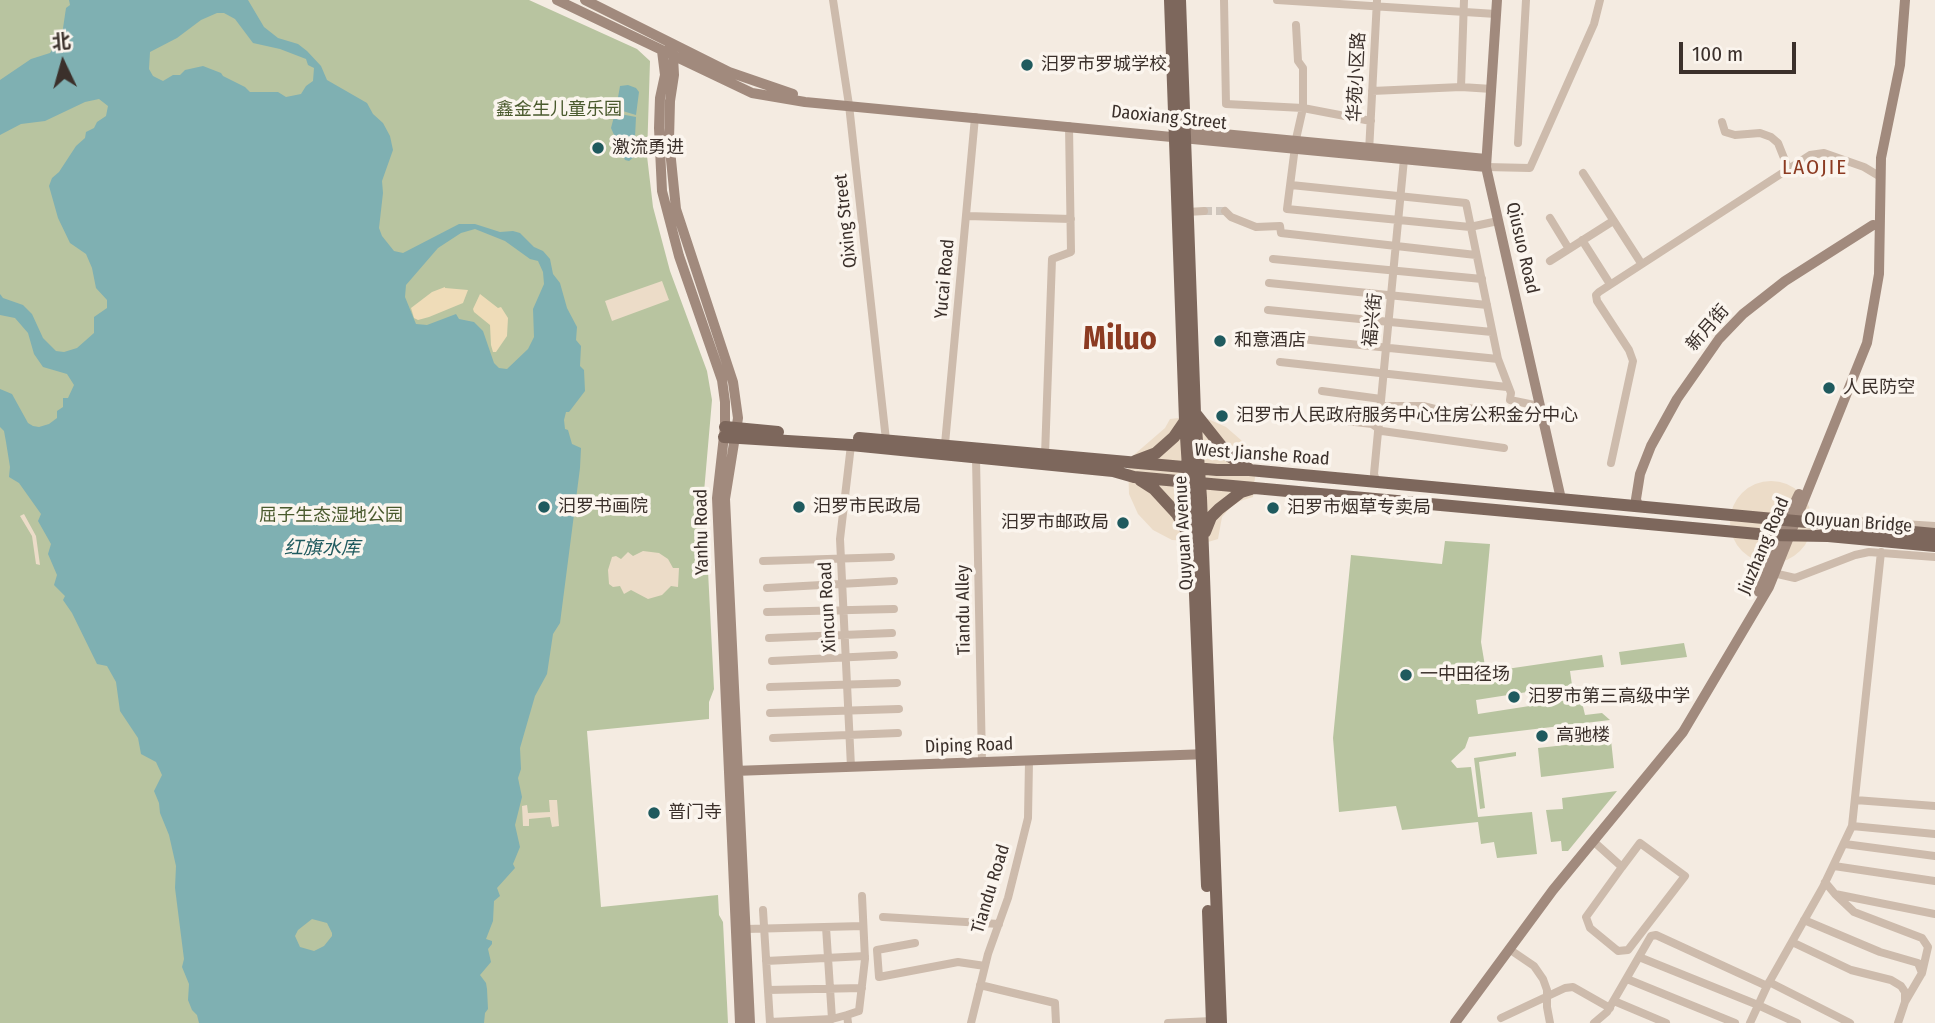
<!DOCTYPE html>
<html>
<head>
<meta charset="utf-8">
<style>
	body { margin:0 }
	#map { position:relative; width:1935px; height:1023px; overflow:hidden; background:#f4ebe1; font-family:"Fira Sans Condensed","Noto Sans SC",sans-serif }
	canvas { display:block }
	.north { position:absolute; left:28px; top:28px; width:70px; height:70px; -webkit-text-stroke:5px #fbf5ee; paint-order:stroke; rotate:355deg; font-size:19px; font-weight:700; line-height:28px; text-align:center; color:#3b302b }
	.north::after { content:''; display:block; margin:auto; width:24px; height:32px; background:#3b302b; clip-path:polygon(50% 0,100% 100%,50% 72%,0 100%) }
	.scale { position:absolute; left:1679px; top:42px; width:117px; height:32px; box-sizing:border-box; border:4px solid #3b302b; border-top:0; padding-left:9px; font-size:21px; line-height:24px; white-space:nowrap; color:#3b302b; -webkit-text-stroke:5px #fbf5ee; paint-order:stroke }
</style>
</head>
<body>
<div id="map">
<canvas width="1935" height="1023"></canvas>
<div class="north">北</div>
<div class="scale">100 m</div>
</div>
<script>
const ctx = document.querySelector('canvas').getContext('2d');
ctx.lineJoin = 'round';
function fill(path, color) {
  ctx.fillStyle = color;
  ctx.fill(path, 'evenodd');
}
function poly(rows) {
  const path = new Path2D();
  for (const r of rows) {
    if (r.length === 3) {
      path.moveTo(r[0] + r[2], r[1]);
      path.arc(r[0], r[1], r[2], 0, 2 * Math.PI);
      continue;
    }
    path.moveTo(r[0], r[1]);
    for (let i = 2; i < r.length; i += 2) path.lineTo(r[i], r[i + 1]);
  }
  return path;
}
function trace(path, color, width, dash) {
  ctx.strokeStyle = color;
  ctx.lineWidth = width;
  ctx.lineCap = dash ? 'butt' : 'round';
  ctx.setLineDash(dash || []);
  ctx.stroke(path);
}
function drawText(font, color, halo, rows, align = 'center') {
  ctx.font = font + ' "Fira Sans Condensed","Noto Sans SC",sans-serif';
  ctx.lineWidth = 7;
  ctx.setLineDash([]);
  ctx.textBaseline = 'middle';
  ctx.strokeStyle = halo;
  ctx.fillStyle = color;
  for (const [text, x, y, turn = 0] of rows) {
    ctx.save();
    ctx.translate(x, y);
    ctx.rotate((+turn || 0) * Math.PI / 180);
    ctx.textAlign = isNaN(turn) ? turn : align;
    if (halo) ctx.strokeText(text, 0, 0);
    ctx.fillText(text, 0, 0);
    ctx.restore();
  }
}
fill(poly([
	[0,0,529,0,637,49,650,61,647,156,653,207,670,271,707,371,712,400,704,492,714,689,709,702,709,719,587,731,601,907,718,895,719,915,723,922,728,1023,0,1023],
	[1445,541,1490,544,1481,642,1486,672,1602,655,1604,667,1570,671,1572,685,1476,700,1478,714,1581,698,1585,715,1602,713,1610,720,1469,737,1465,748,1451,761,1457,768,1471,767,1478,817,1532,812,1537,854,1497,858,1494,842,1481,844,1478,822,1402,830,1396,806,1339,812,1333,738,1351,555,1442,564],
	[1684,643,1687,657,1621,665,1619,652],
	[1611,740,1614,768,1541,777,1538,748],
	[1516,752,1516,756,1479,762,1485,808,1480,809,1474,758],
	[1617,791,1568,851,1562,851,1561,841,1551,842,1546,810,1563,809,1562,798]
]), '#b8c4a0');
fill(poly([
	[445,287,445,288,468,290,463,303,429,317,418,320,414,318,411,308,432,292],
	[480,294,498,308,501,307,508,318,507,336,496,352,493,352,491,345,490,325,474,312,473,309]
]), '#efdcb8');
fill(poly([
	[662,281,669,300,612,321,605,301],
	[1188,417,1208,419,1226,427,1241,440,1251,458,1255,477,1253,497,1240,501,1230,508,1222,517,1218,539,1208,542,1172,540,1153,530,1138,514,1129,494,1128,460,1165,428,1170,419],
	[1771,522,41],
	[24,514,36,536,40,565,36,564,32,536,20,516],
	[643,551,659,553,668,559,673,568,679,568,678,587,671,586,662,595,648,599,631,590,624,594,620,586,613,587,609,584,608,570,612,557,616,556,621,559,628,552,633,556],
	[549,800,557,800,559,826,552,827,550,817,529,819,529,826,523,826,522,806,527,805,528,813,550,812]
]), '#ecdcc8');
fill(poly([
	[69,0,248,0,264,27,278,38,298,44,307,51,321,66,327,80,367,103,373,114,383,123,390,136,393,150,382,181,383,193,379,228,382,236,394,251,403,253,459,224,475,224,500,232,513,231,520,233,534,247,543,251,550,259,553,274,560,283,567,308,577,327,576,340,581,346,580,366,584,370,585,391,569,412,566,412,564,420,565,429,568,430,572,444,581,448,580,468,560,623,553,634,547,674,535,696,520,748,521,769,518,778,522,797,515,825,520,847,513,864,515,868,497,888,500,896,494,901,493,921,486,939,492,941,492,944,488,949,491,962,480,975,486,983,487,989,488,1009,485,1013,484,1023,199,1023,197,1015,192,1010,188,1000,189,984,182,967,184,959,175,888,176,866,169,835,160,813,159,803,154,791,162,775,156,762,141,754,138,738,120,711,116,682,107,666,97,664,72,613,63,600,65,596,54,585,57,575,48,554,51,544,38,521,41,514,19,483,9,477,10,467,6,442,4,431,0,427,0,389,12,394,28,423,33,426,39,427,49,424,57,418,57,411,63,407,63,398,68,398,74,385,67,374,43,367,34,354,28,333,15,318,0,315,0,294,3,298,23,305,32,314,43,338,56,351,64,352,77,348,94,333,94,317,107,308,107,300,96,288,92,268,86,254,70,243,58,218,49,186,52,178,59,172,76,146,85,138,86,132,94,128,97,122,106,116,108,106,99,99,85,102,45,121,21,124,0,135,0,80,31,59,50,53,62,35,66,8,70,5],
	[217,13,224,13,235,19,253,43,280,49,306,59,308,65,314,68,313,81,306,86,301,94,286,97,278,92,250,92,245,87,223,76,221,73,203,66,185,70,180,75,173,75,163,81,153,76,149,69,150,52,177,38,201,20],
	[475,229,505,241,530,259,538,261,543,272,544,284,533,309,534,337,528,349,507,369,499,368,494,363,483,331,474,322,459,319,456,314,427,325,416,324,405,297,406,285,438,248,461,233],
	[312,919,327,923,332,933,332,936,324,946,314,951,300,947,295,936,298,930],
	[628,85,636,88,639,92,636,115,616,109,620,86],
	[615,113,636,117,634,157,629,161,625,160,611,128]
]), '#7fb0b2');
trace(poly([
	[1204,211,1225,211]
]), '#cfc6bd', 8, [8, 4]);
trace(poly([
	[833,0,849,105,886,440],
	[1224,0,1226,104,1303,108,1371,121],
	[1277,0,1496,14],
	[1296,25,1298,61,1303,68,1303,108,1296,139,1287,209,1470,227,1498,221],
	[1461,87,1464,0],
	[1372,91,1461,87,1492,89],
	[1722,122,1725,132,1735,135,1760,133,1771,137,1778,143,1788,168],
	[1518,143,1526,0],
	[1369,152,1377,0],
	[1486,167,1530,168,1594,24,1600,0],
	[1583,173,1641,263],
	[1291,185,1466,203,1498,359,1511,393,1510,400,1539,406],
	[1225,211,1231,217,1256,227,1280,226,1281,233,1476,255],
	[1187,212,1204,211],
	[967,216,1071,219],
	[1550,218,1569,249],
	[1582,240,1610,284],
	[1273,259,1482,279],
	[1550,261,1613,221],
	[1269,283,1487,305],
	[1268,310,1492,332],
	[1281,337,1498,359],
	[1280,362,1507,387],
	[1322,391,1381,399],
	[1380,406,1423,406,1443,411,1468,408,1487,411,1507,419],
	[1321,418,1372,424,1382,431,1504,448],
	[945,444,975,117],
	[851,445,840,539,851,767],
	[1045,455,1052,259,1071,252,1069,126],
	[976,458,982,762],
	[1611,463,1633,361,1629,350,1597,301,1596,295,1599,292,1810,155,1824,153,1864,167,1879,176],
	[1377,483,1374,474,1404,159],
	[1809,518,1935,526],
	[763,561,891,557],
	[1769,572,1795,578,1855,555,1869,552,1935,557],
	[767,588,894,581],
	[767,612,894,609],
	[769,638,892,633],
	[772,661,894,655],
	[770,687,897,683],
	[770,713,899,709],
	[773,738,898,733],
	[1855,800,1935,806],
	[1852,826,1935,834],
	[1593,841,1622,867,1640,843,1685,876,1628,950,1618,951,1590,928,1586,917,1622,867],
	[1845,844,1935,856],
	[1834,866,1935,881],
	[1825,882,1835,894,1935,914],
	[1835,894,1854,912,1922,938,1928,947,1922,973],
	[763,910,770,1023],
	[883,917,999,924],
	[1804,920,1880,952,1918,963,1922,973,1905,1002],
	[826,927,832,1019],
	[746,929,863,926],
	[1792,942,1851,970,1891,980,1901,986,1905,992,1905,1002,1898,1023],
	[915,943,877,950,879,977,958,962,985,966],
	[1509,949,1534,966,1543,979,1547,990,1547,1007,1550,1023],
	[1639,957,1758,1005,1797,1023],
	[766,961,865,956],
	[1627,979,1735,1023],
	[1769,982,1850,1023],
	[980,985,1055,1003,1056,1023],
	[768,990,862,988],
	[1614,1001,1666,1023],
	[1501,1018,1565,988,1573,987,1610,1008],
	[770,1022,832,1019,847,1015],
	[848,1023,847,1015,859,1011,865,959,862,896],
	[971,1023,988,954,1008,898,1028,818,1029,761],
	[1168,1023,1212,1021],
	[1594,1023,1607,1012,1651,936,1656,935,1767,986],
	[1750,1023,1767,986,1823,887,1852,826,1881,552]
]), '#cdbbac', 8);
trace(poly([
	[557,0,752,93,805,102,1486,167],
	[585,0,729,72,793,94],
	[1497,0,1486,167,1561,499],
	[669,42,673,56,674,75,670,101,669,140,676,209,733,382,738,418,725,499,750,1023],
	[662,51,665,75,660,98,659,128,662,191,679,256,722,380,725,402,725,427,717,498,740,1023],
	[1181,130,1486,159],
	[1638,506,1636,499,1640,474,1651,446,1677,399,1719,339,1743,314,1785,281,1873,225],
	[1759,592,1779,536,1799,494],
	[734,771,1208,754],
	[1455,1023,1553,890,1683,732,1769,587,1867,343,1879,274,1881,158,1900,65,1905,0]
]), '#a18a7d', 10);
trace(poly([
	[1170,0,1185,421,1193,546,1207,886],
	[1180,0,1195,413,1201,498,1221,1023],
	[1195,413,1229,456,1249,469],
	[725,427,778,432],
	[724,437,851,445,1113,471,1134,477,1769,535,1828,536,1935,546],
	[859,438,1217,470,1249,470,1935,534],
	[1135,461,1156,453,1174,437,1185,421],
	[1140,480,1154,489,1177,514,1189,536],
	[1205,532,1211,517,1219,509,1241,492,1251,489],
	[1208,911,1212,1023]
]), '#7d675c', 12);
for (const [x, y, r, color] of [
	[1027,65,7,"#1f5a5e"],
	[598,148,7,"#1f5a5e"],
	[1220,341,7,"#1f5a5e"],
	[1829,388,7,"#1f5a5e"],
	[1222,416,7,"#1f5a5e"],
	[544,507,7,"#1f5a5e"],
	[799,507,7,"#1f5a5e"],
	[1273,508,7,"#1f5a5e"],
	[1123,523,7,"#1f5a5e"],
	[1406,675,7,"#1f5a5e"],
	[1514,697,7,"#1f5a5e"],
	[1542,736,7,"#1f5a5e"],
	[654,813,7,"#1f5a5e"]
]) {
  const dot = new Path2D();
  dot.arc(x, y, r, 0, 2 * Math.PI);
  ctx.fillStyle = color;
  ctx.fill(dot);
  trace(dot, '#fbf5ee', 2.5);
}
drawText('18px', '#3b302b', '#fbf5ee', [
	["汨罗市罗城学校",1041,65],
	["激流勇进",612,148],
	["和意酒店",1234,341],
	["人民防空",1843,388],
	["汨罗市人民政府服务中心住房公积金分中心",1236,416],
	["汨罗书画院",558,507],
	["汨罗市民政局",813,507],
	["汨罗市烟草专卖局",1287,508],
	["汨罗市邮政局",1109,523,"right"],
	["一中田径场",1420,675],
	["汨罗市第三高级中学",1528,697],
	["高驰楼",1556,736],
	["普门寺",668,813]
], 'left');
drawText('18px', '#3b302b', '#fbf5ee', [
	["华苑小区路",1357,77,-87],
	["Daoxiang Street",1169,118,6],
	["Qixing Street",846,221,-96],
	["Qiusuo Road",1522,248,77],
	["Yucai Road",945,279,-85],
	["福兴街",1373,320,-84],
	["新月街",1708,328,-49],
	["West Jianshe Road",1262,455,4],
	["Quyuan Bridge",1858,523,4],
	["Yanhu Road",702,532,-91],
	["Quyuan Avenue",1184,533,-93],
	["Jiuzhang Road",1764,546,-67],
	["Xincun Road",828,607,-93],
	["Tiandu Alley",964,610,-91],
	["Diping Road",969,746,-2],
	["Tiandu Road",991,889,-73]
]);
drawText('18px', '#4a5a2e', '#fbf5ee', [
	["鑫金生儿童乐园",559,110],
	["屈子生态湿地公园",331,516]
]);
drawText('italic 19px', '#1f5a5e', '#fbf5ee', [
	["红旗水库",322,549]
]);
ctx.letterSpacing = '2px';
drawText('21px', '#8c3b22', '#fbf5ee', [
	["LAOJIE",1815,168]
]);
ctx.letterSpacing = '0px';
drawText('bold 32px', '#8c3b22', '#fbf5ee', [
	["Miluo",1120,340]
]);
</script>
</body>
</html>
